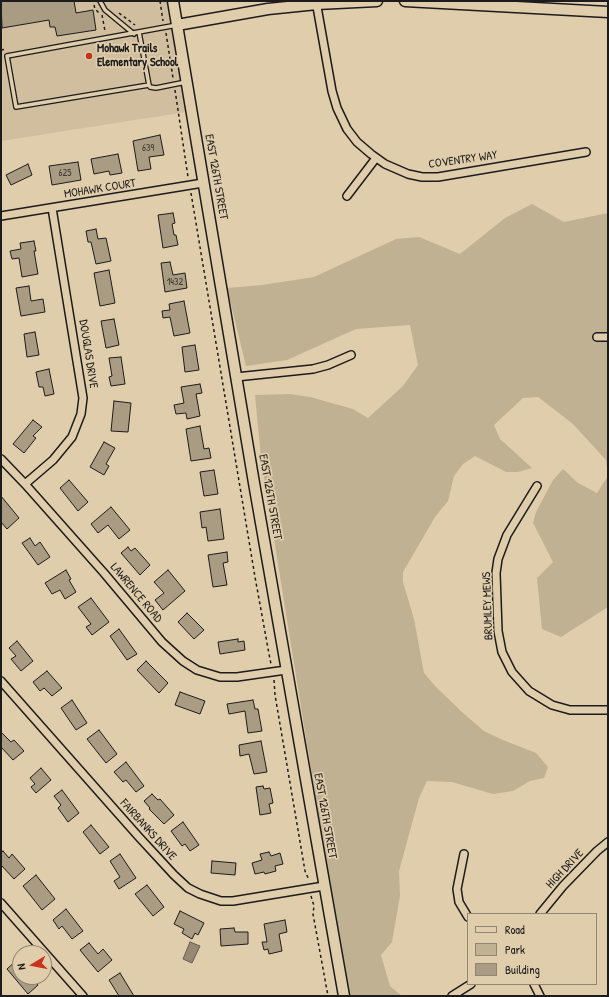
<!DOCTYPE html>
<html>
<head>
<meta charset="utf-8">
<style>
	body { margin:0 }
	#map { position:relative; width:609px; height:997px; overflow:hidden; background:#e0cdab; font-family:"Patrick Hand",sans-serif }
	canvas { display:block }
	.frame { position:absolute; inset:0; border:2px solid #1c1c1c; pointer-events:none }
	.legend { position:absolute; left:467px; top:913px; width:130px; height:72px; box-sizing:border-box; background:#e0cdab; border:1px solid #928672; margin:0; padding:5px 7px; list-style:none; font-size:12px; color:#1c1c1c }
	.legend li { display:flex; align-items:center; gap:8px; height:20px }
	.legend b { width:20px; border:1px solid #928672 }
	.north { position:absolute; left:12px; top:945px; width:40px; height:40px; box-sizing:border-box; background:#e0cdab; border:1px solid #928672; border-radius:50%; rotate:260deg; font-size:11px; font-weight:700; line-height:16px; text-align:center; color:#1c1c1c }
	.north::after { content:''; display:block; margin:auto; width:14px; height:18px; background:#c8321e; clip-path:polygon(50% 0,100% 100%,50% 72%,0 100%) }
</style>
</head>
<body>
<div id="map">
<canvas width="609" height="997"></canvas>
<div class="frame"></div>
<ul class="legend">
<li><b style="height:5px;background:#e0cdab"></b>Road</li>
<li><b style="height:11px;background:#c0b193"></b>Park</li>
<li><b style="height:11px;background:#aa9c83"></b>Building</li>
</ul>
<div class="north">N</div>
</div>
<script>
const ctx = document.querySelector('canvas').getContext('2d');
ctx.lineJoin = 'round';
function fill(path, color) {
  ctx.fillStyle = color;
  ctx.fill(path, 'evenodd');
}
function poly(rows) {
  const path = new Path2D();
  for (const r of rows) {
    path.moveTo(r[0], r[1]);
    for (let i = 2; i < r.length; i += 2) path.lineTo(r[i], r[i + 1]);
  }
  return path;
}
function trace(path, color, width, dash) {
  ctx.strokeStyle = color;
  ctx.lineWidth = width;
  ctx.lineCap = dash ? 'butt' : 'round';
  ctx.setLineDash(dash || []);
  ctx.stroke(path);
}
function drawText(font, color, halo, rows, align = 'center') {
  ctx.font = font + ' "Patrick Hand",sans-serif';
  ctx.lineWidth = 3.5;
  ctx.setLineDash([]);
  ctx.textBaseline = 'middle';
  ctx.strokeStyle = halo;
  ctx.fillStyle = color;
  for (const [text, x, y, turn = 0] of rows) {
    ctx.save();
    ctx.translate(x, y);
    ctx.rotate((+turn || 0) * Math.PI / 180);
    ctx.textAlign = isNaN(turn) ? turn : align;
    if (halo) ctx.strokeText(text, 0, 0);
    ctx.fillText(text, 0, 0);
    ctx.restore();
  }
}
fill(poly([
	[1,1,167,1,186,112,1,141]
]), '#d0be9f');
fill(poly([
	[532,204,564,222,608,213,608,607,561,637,542,629,537,578,553,562,533,523,536,512,553,480,563,469,578,483,597,493,608,476,606,460,573,424,538,397,523,398,494,425,500,439,532,468,518,472,506,472,475,456,463,464,454,476,448,501,435,517,403,572,403,582,414,619,424,673,435,686,463,713,484,731,503,740,536,753,548,767,544,778,530,781,513,791,493,794,452,782,427,781,419,798,399,871,400,896,392,942,381,955,390,986,402,996,350,996,345,981,261,458,255,395,290,394,310,397,353,409,368,418,403,386,418,365,410,325,356,329,287,360,246,366,227,288,262,285,314,277,396,239,419,237,460,254,505,218]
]), '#c0b193');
const water = poly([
	[190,942,200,946,192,963,183,959,190,942]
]);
fill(water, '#958974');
trace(water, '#655d51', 1);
const building = poly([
	[1,1,74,1,76,13,93,10,96,30,57,36,55,27,50,27,49,20,2,28,1,1],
	[160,135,164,155,149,157,151,169,138,171,133,141,160,135],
	[118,154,122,173,110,175,109,171,94,174,91,159,118,154],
	[78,162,81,180,52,185,49,166,78,162],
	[28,164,32,175,11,185,6,175,28,164],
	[173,213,175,223,172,224,174,235,176,235,178,245,163,248,158,215,173,213],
	[96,229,98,239,106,238,111,261,96,264,91,242,88,242,86,231,96,229],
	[34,241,36,251,34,251,38,274,22,277,19,258,12,259,10,251,21,249,20,243,34,241],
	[170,262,173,275,185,273,187,288,165,292,161,263,170,262],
	[109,270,115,303,100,306,94,273,109,270],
	[29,286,31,301,43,299,45,312,21,316,16,288,29,286],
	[184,301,190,333,174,336,170,317,163,318,162,311,170,310,169,304,184,301],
	[114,319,119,345,106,348,101,321,114,319],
	[35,332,39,355,27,357,24,334,35,332],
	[195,345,199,370,185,372,182,347,195,345],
	[121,357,125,384,111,386,109,377,112,376,109,358,121,357],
	[49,369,54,394,45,396,43,387,39,387,36,372,49,369],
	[200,384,202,393,196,394,200,416,187,419,186,413,176,414,174,405,184,403,181,387,200,384],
	[114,401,131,403,128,432,111,431,114,401],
	[33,420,42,427,33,436,36,438,24,453,13,444,33,420],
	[200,426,204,449,209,448,211,458,191,461,186,429,200,426],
	[104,442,115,448,106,464,109,466,104,475,90,467,104,442],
	[214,470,218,494,204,496,200,472,214,470],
	[69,480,88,502,78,511,60,488,69,480],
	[1,496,19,518,7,529,1,522,1,496],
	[111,507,130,530,119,539,108,525,98,533,91,524,111,507],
	[220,509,224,539,208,541,206,527,202,528,200,512,220,509],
	[30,538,35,546,40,542,50,557,38,565,22,543,30,538],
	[128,547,131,551,135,548,150,565,140,575,121,553,128,547],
	[227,552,228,562,223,563,227,585,213,587,208,555,227,552],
	[66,570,71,579,69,580,76,592,65,599,60,590,52,594,45,583,66,570],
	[168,570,185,591,163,610,155,600,164,593,154,582,168,570],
	[91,598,109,622,92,635,86,627,91,624,78,607,91,598],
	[187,613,204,630,194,639,178,622,187,613],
	[119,629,137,654,127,660,110,636,119,629],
	[238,639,238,642,244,641,245,650,220,654,218,642,238,639],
	[17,641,33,661,21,671,11,659,16,656,9,648,17,641],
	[146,661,168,683,159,693,137,670,146,661],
	[47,671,62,688,52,696,44,688,40,691,33,682,47,671],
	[180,692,205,701,200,714,175,705,180,692],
	[72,700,87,723,76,730,61,708,72,700],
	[253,700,255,709,258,709,262,731,248,733,245,711,229,714,227,704,253,700],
	[99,730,117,754,106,763,87,739,99,730],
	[1,732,11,742,14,740,24,751,13,760,1,747,1,732],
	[261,741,267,772,254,774,249,754,240,756,239,745,261,741],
	[126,762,144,786,136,792,126,780,123,782,114,772,126,762],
	[41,768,51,780,36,793,31,787,35,784,30,778,41,768],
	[263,786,264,789,270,788,273,803,269,804,271,813,260,815,256,787,263,786],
	[62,790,79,813,68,822,58,808,61,805,54,796,62,790],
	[152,794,158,800,160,799,174,815,164,824,149,809,150,808,144,801,152,794],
	[183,822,199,845,190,851,185,844,182,846,171,831,183,822],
	[91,825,109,847,100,854,83,832,91,825],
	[3,851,9,858,12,854,25,869,14,879,1,865,1,853,3,851],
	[269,852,271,856,280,853,283,864,275,866,276,871,265,874,264,872,255,874,252,863,262,860,260,854,269,852],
	[120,854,136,878,119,889,114,881,120,877,110,861,120,854],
	[212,861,236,863,235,875,211,873,212,861],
	[36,875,55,899,42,910,23,886,36,875],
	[147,885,164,907,153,916,135,894,147,885],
	[66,909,83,931,72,939,62,926,59,929,53,920,66,909],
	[180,911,204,923,198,935,195,933,192,939,182,933,184,929,174,924,180,911],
	[285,920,287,932,279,934,282,951,269,954,268,949,264,950,262,942,267,942,264,924,285,920],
	[234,928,235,932,248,932,248,944,221,946,220,929,234,928],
	[89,943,98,954,103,949,112,960,98,972,80,950,89,943],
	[18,959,20,962,20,977,31,977,38,985,28,994,7,969,18,959],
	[120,973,134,996,119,996,109,980,120,973]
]);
fill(building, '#aa9c83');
trace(building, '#1c1c1c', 1);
const lane = poly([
	[100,1,105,10,134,34],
	[139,32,149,85,150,87,156,88,186,82],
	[149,85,16,107,7,56,177,25]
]);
const street = poly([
	[316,1,332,91,337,108,347,129,357,142,371,154,385,164,408,174,422,177,438,177,586,152],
	[347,196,376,158],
	[1,216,203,183],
	[597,337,608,337],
	[236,377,313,369,328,365,351,355],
	[1,459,25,484,104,573,162,642,183,661,197,670,220,677,237,677,286,670],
	[25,484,53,460,72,437,81,414,83,398,52,208],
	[537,486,507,535,498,559,496,573,498,631,502,652,512,672,529,691,552,705,570,710,608,710],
	[1,681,138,836,174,875,188,888,200,894,221,901,233,901,324,886],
	[464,854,457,889,459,902,468,917],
	[1,903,83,996],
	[540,914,563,886,597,851,608,842],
	[534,984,540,996],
	[452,996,471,984]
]);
const secondary = poly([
	[173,1,254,483,344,996],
	[405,1,608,12],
	[177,25,268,9,317,4,377,1]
]);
trace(lane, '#1c1c1c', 6);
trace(street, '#1c1c1c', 10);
trace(secondary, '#1c1c1c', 13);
trace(poly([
	[160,1,163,21],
	[94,5,95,9,99,13],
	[119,13,135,25],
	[102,15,105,31],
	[166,33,173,78],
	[1,50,6,49],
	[175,90,188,177],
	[191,193,255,577,269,654,271,664],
	[274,680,275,695,305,871,309,880],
	[311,896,314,906,313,914,328,996]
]), '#1c1c1c', 1.5, [3, 3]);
trace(lane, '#e0cdab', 3.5);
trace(street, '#e0cdab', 7);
trace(secondary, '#e0cdab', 10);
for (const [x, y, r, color] of [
	[89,56,4,"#c8321e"]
]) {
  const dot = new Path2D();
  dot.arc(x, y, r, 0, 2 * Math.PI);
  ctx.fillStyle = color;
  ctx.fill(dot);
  trace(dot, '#e0cdab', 1.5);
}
drawText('10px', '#403c36', null, [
	["639",148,148],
	["625",65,173],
	["1432",175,282]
]);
drawText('bold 12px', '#1c1c1c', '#e0cdab', [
	["Mohawk Trails",97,49],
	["Elementary School",97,63]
], 'left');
drawText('12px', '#1c1c1c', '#e0cdab', [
	["COVENTRY WAY",463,160,-8],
	["EAST 126TH STREET",216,177,80],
	["MOHAWK COURT",100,189,-9],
	["DOUGLAS DRIVE",88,354,81],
	["EAST 126TH STREET",270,497,80],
	["LAWRENCE ROAD",136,593,50],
	["BRUMLEY MEWS",488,606,-92],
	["EAST 126TH STREET",325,816,80],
	["FAIRBANKS DRIVE",148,830,48],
	["HIGH DRIVE",565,869,-47]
]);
</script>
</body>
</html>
